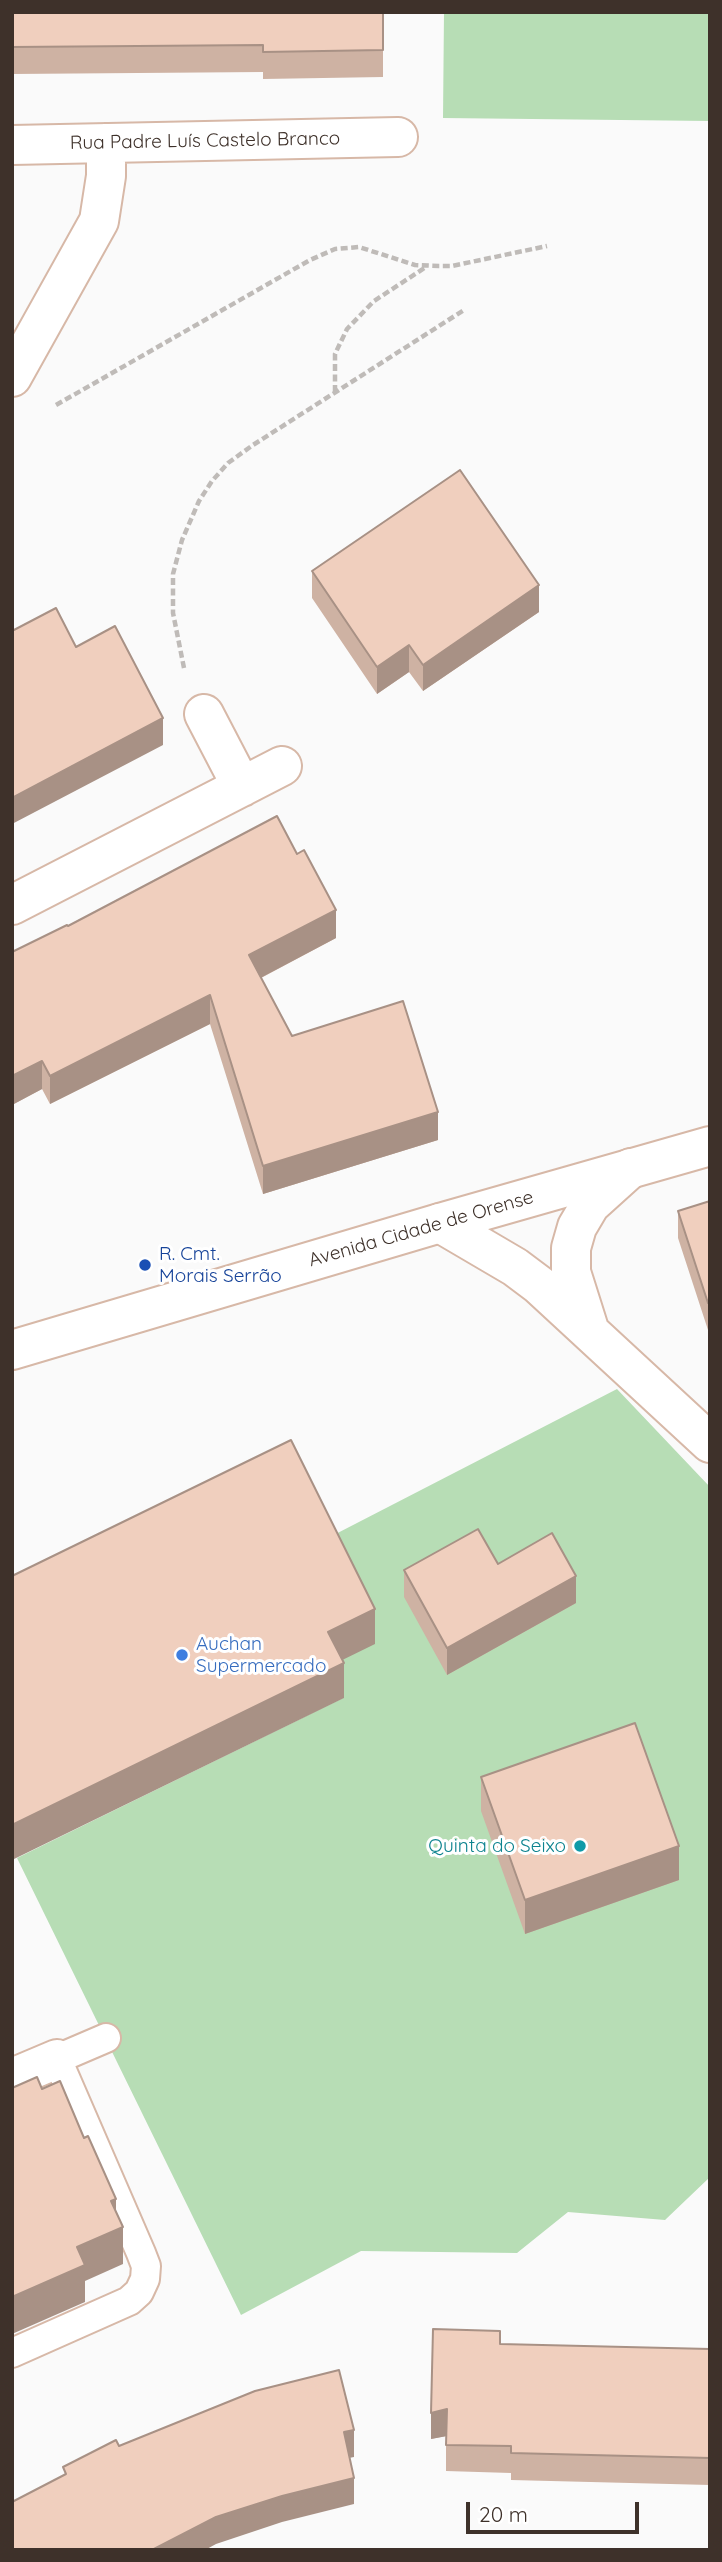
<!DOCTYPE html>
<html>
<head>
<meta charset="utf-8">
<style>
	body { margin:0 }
	#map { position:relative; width:722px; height:2562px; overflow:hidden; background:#fafafa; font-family:Quicksand,sans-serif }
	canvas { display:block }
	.frame { position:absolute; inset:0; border:14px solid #3e312a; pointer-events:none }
	.scale { position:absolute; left:466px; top:2502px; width:173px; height:32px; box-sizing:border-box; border:4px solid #3e312a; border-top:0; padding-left:9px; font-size:21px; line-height:24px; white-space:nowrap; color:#3e312a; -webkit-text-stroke:5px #fff; paint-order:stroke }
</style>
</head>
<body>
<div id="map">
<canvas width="722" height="2562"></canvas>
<div class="frame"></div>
<div class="scale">20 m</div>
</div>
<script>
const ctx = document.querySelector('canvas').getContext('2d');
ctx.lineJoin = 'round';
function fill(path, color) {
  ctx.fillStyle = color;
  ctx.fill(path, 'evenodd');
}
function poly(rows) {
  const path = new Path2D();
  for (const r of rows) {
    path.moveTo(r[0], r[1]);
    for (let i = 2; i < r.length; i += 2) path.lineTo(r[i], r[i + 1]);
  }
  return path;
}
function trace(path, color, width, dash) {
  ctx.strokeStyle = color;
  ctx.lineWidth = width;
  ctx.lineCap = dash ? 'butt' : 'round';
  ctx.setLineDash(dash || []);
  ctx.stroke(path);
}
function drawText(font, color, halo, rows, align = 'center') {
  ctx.font = font + ' Quicksand,sans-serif';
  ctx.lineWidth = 6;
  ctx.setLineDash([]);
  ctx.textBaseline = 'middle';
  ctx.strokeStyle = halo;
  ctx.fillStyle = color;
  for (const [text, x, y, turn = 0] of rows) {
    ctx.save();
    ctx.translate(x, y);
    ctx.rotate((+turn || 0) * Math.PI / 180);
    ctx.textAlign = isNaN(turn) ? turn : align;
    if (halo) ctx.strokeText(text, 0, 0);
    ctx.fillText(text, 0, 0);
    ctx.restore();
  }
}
fill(poly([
	[444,12,710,12,710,121,443,118],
	[617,1389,710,1487,710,2177,665,2220,568,2212,517,2253,361,2251,241,2315,17,1858,343,1698,324,1540]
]), '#b7ddb5');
const service = poly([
	[12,2353,129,2301,139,2292,145,2279,146,2266,141,2253,57,2059,106,2038]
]);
const minor = poly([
	[12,145,398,137],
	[12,377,99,221,106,176,106,143],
	[204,714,242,787],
	[12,905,282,766],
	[440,1223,515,1267,539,1285,710,1443],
	[589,1329,571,1272,571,1248,577,1227,590,1205,631,1168],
	[12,2078,57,2059]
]);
const secondary = poly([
	[12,1350,440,1223,710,1146]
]);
trace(service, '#d7b8a7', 32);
trace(minor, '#d7b8a7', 42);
trace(secondary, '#d7b8a7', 42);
trace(poly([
	[335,392,335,354,347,329,374,301,426,267],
	[56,405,310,260,335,249,359,247,415,265,439,266,452,266,547,246],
	[184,668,173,613,173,574,182,540,199,501,212,481,228,463,253,445,464,310]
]), '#bfbbb8', 4.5, [7, 3.5]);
trace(service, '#fff', 28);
trace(minor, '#fff', 38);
trace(secondary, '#fff', 38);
fill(poly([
	[12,12,383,12,383,77,263,79,263,72,12,74],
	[312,571,539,612,423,691,409,672,377,694,312,598],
	[68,926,336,938,261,978,292,1036,438,1140,263,1194,210,1024,50,1104,42,1089,12,1105],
	[710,1201,708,1330,678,1238,678,1211],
	[498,1564,576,1603,447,1675,404,1597,404,1570],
	[481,1777,679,1880,525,1934,481,1811],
	[500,2344,710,2349,710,2485,511,2480,511,2473,446,2471,446,2436,431,2439]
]), '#ceb2a3');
fill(poly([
	[539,585,539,612,423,691,423,665],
	[409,645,409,672,377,694,377,667],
	[163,718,163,745,12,824,12,798],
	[336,910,336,938,249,984,249,955],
	[210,995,210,1024,50,1104,50,1076],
	[42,1061,42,1089,12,1105,12,1076],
	[438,1112,438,1140,263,1194,263,1166],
	[710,1302,710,1329,708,1330,708,1303],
	[576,1576,576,1603,447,1675,447,1648],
	[375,1609,375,1644,328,1667,328,1632],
	[344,1663,344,1698,12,1860,12,1825],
	[679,1846,679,1880,525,1934,525,1900],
	[116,2199,116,2230,123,2227,123,2264,85,2281,85,2302,12,2334,12,2297,77,2247,111,2201],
	[447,2409,447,2436,431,2439,431,2413],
	[354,2430,354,2457,344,2459,344,2432],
	[354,2478,354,2504,282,2522,216,2544,205,2550,152,2550,216,2517,282,2496]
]), '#a89185');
const building = poly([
	[12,12,383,12,383,50,263,52,263,45,12,47,12,12],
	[460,470,539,585,423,665,409,645,377,667,312,571,460,470],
	[56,608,76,647,115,626,163,718,12,798,12,631,56,608],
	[277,816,297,854,304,850,336,910,249,955,292,1036,403,1001,438,1112,263,1166,210,995,50,1076,42,1061,12,1076,12,952,67,925,68,926,277,816],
	[710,1201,710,1302,708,1303,678,1211,710,1201],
	[291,1440,375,1609,328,1632,344,1663,12,1825,12,1576,291,1440],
	[478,1529,498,1564,552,1533,576,1576,447,1648,404,1570,478,1529],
	[635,1723,679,1846,525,1900,481,1777,635,1723],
	[37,2077,42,2089,60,2081,84,2138,88,2136,116,2199,111,2201,123,2227,77,2247,85,2265,12,2297,12,2088,37,2077],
	[433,2329,500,2331,500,2344,710,2349,710,2458,511,2453,511,2446,446,2445,447,2409,431,2413,433,2329],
	[339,2370,354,2430,344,2432,354,2478,282,2496,216,2517,152,2550,12,2550,12,2502,66,2474,63,2467,116,2440,119,2446,255,2391,339,2370]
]);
fill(building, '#f0cfbe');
trace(building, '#a89185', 2);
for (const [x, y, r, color] of [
	[145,1265,7,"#1a4fb4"],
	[182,1655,7,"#3f7fe0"],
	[580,1846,7,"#0f9aa8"]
]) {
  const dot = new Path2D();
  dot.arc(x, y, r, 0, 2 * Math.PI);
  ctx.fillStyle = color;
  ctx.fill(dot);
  trace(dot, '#fff', 2.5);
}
drawText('19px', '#3e312a', '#fff', [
	["Rua Padre Luís Castelo Branco",205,141,-1],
	["Avenida Cidade de Orense",421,1229,-16]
]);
drawText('19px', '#164399', '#fff', [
	["R. Cmt.",159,1254],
	["Morais Serrão",159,1276]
], 'left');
drawText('19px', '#366cbe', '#fff', [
	["Auchan",196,1644],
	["Supermercado",196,1666]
], 'left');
drawText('19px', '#0d838f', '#fff', [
	["Quinta do Seixo",566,1846]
], 'right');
</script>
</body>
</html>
